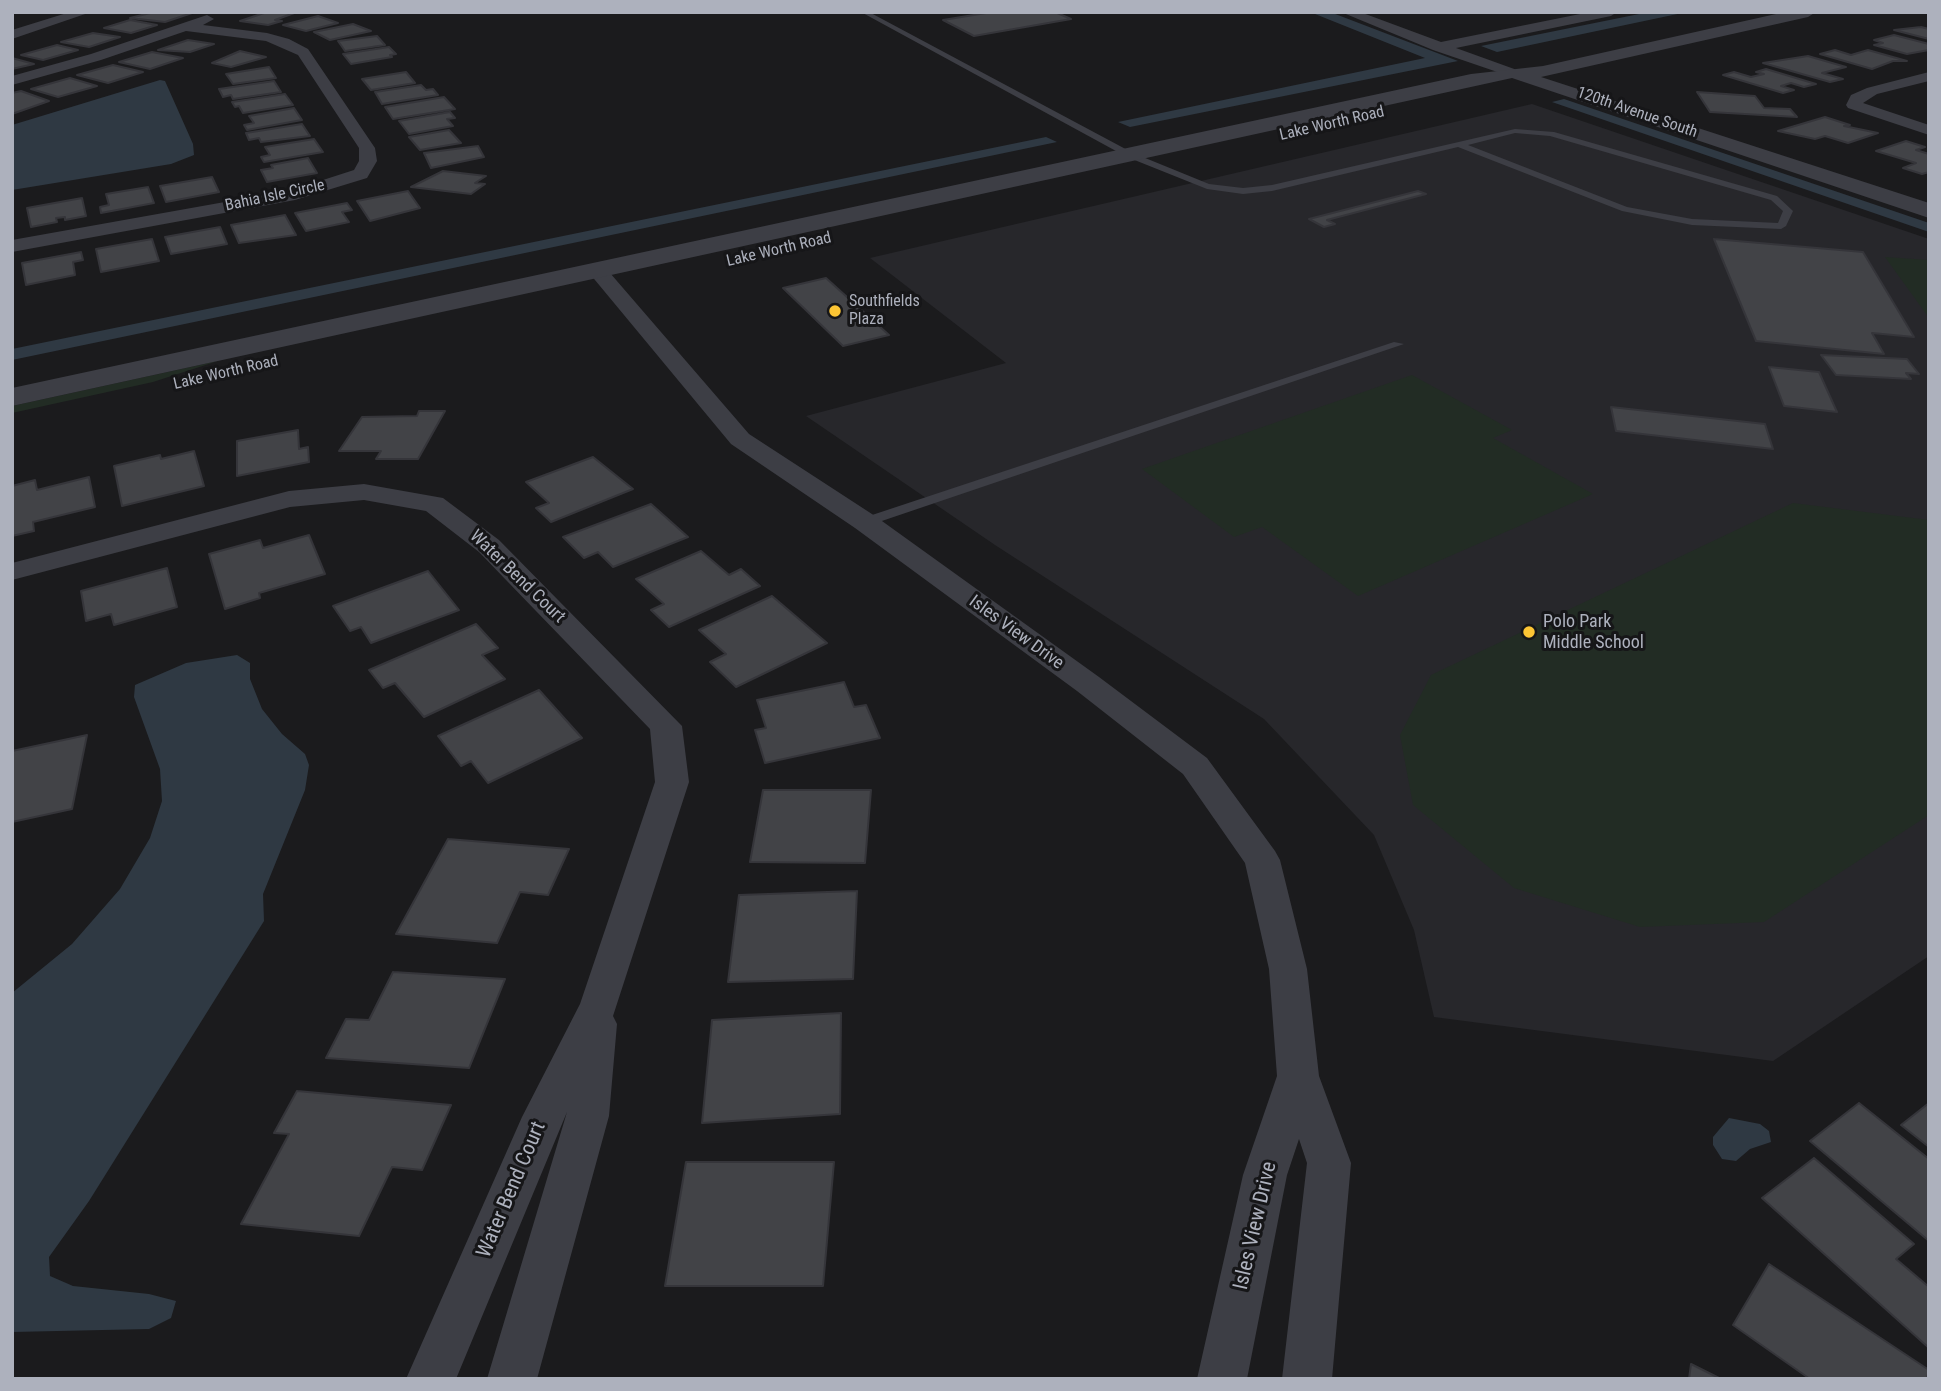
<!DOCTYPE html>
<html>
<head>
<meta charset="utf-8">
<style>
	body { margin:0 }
	#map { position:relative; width:1941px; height:1391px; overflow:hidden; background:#1b1b1d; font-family:"Roboto Condensed",sans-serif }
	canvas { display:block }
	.frame { position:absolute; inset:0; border:14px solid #adb1bd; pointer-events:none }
</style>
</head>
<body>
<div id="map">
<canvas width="1941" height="1391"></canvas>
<div class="frame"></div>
</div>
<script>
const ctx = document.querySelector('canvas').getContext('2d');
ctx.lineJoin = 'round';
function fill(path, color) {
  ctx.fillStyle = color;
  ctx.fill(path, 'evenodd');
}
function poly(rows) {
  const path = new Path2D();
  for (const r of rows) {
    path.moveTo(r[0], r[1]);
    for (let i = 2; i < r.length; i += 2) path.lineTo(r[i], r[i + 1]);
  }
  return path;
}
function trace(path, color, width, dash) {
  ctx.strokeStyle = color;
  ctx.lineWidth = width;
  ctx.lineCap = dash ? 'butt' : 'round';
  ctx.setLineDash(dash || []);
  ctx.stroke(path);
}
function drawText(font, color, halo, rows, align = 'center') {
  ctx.font = font + ' "Roboto Condensed",sans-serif';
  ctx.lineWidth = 6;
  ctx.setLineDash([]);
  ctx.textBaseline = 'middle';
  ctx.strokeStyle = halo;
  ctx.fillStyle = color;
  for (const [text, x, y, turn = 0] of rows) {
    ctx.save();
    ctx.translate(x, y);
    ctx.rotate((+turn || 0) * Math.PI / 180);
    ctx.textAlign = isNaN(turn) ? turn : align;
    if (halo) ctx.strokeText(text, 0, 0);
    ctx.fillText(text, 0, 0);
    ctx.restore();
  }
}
fill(poly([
	[1532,104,1929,239,1929,956,1773,1061,1434,1017,1414,930,1374,835,1264,719,995,545,806,416,1006,363,870,258]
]), '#27272b');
fill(poly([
	[1885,257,1929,260,1929,318],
	[218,361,153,382,12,413,12,406],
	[1412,375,1512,430,1493,438,1593,494,1358,596,1262,527,1234,537,1142,469],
	[1793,503,1929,520,1929,815,1764,922,1640,927,1514,888,1413,805,1400,735,1431,675]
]), '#222c24');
fill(poly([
	[1310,12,1330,12,1458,61,1130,127,1118,122,1425,58],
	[1649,12,1687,12,1497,52,1481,46],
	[160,80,165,81,193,144,194,155,171,164,12,190,12,125],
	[1564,99,1929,223,1929,232,1552,102],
	[1046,137,1057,142,12,360,12,349],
	[237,655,250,663,250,679,262,709,282,734,305,754,309,765,305,790,263,894,264,921,89,1201,49,1257,50,1276,73,1286,149,1294,176,1301,171,1318,149,1329,12,1332,12,993,72,944,120,889,150,838,162,801,160,769,134,697,135,685,186,663],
	[1729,1118,1760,1124,1769,1131,1771,1142,1750,1149,1736,1161,1722,1159,1713,1145,1713,1137]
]), '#2f3943');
const building = poly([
	[154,12,189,12,192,13,165,22,130,18,154,12],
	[267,12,297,12,275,20,282,21,268,25,240,21,267,12],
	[992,12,1055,12,1071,19,974,36,943,20,992,12],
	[318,16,338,23,306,31,283,25,318,16],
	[130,20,157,25,131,33,104,28,130,20],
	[353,24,371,31,330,40,314,32,353,24],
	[1921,27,1929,29,1929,39,1894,30,1921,27],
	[93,33,120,37,89,47,61,42,93,33],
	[1894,35,1929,44,1929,50,1907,54,1874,45,1883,43,1874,40,1894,35],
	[377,36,385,45,345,51,338,41,377,36],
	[188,40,214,44,190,52,158,50,188,40],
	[57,45,78,50,43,60,21,55,57,45],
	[389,47,396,54,390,55,392,57,351,64,343,54,389,47],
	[1835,50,1851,55,1868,50,1907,61,1893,61,1872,69,1820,54,1835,50],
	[240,51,266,57,231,67,212,63,240,51],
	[152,52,183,58,150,69,119,62,152,52],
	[1808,56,1846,67,1822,73,1843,79,1830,82,1763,63,1808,56],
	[12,58,34,64,12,69,12,58],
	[113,65,143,72,108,83,77,75,113,65],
	[269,67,276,78,233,84,226,74,269,67],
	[1766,69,1816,84,1804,87,1791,83,1781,86,1794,90,1783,93,1723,75,1734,72,1751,77,1764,74,1756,72,1766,69],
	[406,72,415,83,371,90,362,79,406,72],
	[70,78,97,86,58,97,31,89,70,78],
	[274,81,281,92,233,99,231,95,223,97,219,89,274,81],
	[421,85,426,90,433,89,438,95,382,104,375,92,421,85],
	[21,91,49,101,12,114,12,93,21,91],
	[1697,92,1755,96,1764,108,1790,109,1797,117,1710,112,1697,92],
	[285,94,293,105,243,113,239,106,235,107,232,102,285,94],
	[444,97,455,109,393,119,385,107,444,97],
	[294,108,302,120,247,130,244,125,254,123,249,116,294,108],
	[450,112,455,118,447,119,453,126,409,134,399,121,450,112],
	[1825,117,1850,125,1844,126,1878,133,1848,143,1825,136,1815,139,1778,131,1825,117],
	[302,124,310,136,261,142,259,138,249,140,246,133,302,124],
	[449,130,461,143,420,150,409,137,449,130],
	[314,139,323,152,264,162,261,157,270,155,265,147,314,139],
	[1906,141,1925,147,1916,150,1929,154,1929,172,1922,174,1903,168,1916,163,1876,151,1906,141],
	[478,146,484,157,431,168,424,153,478,146],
	[308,158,317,173,267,182,261,170,273,168,271,165,308,158],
	[443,171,486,176,475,183,485,184,471,194,411,187,443,171],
	[212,177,219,192,166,202,160,186,212,177],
	[148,187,154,203,101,213,100,207,109,205,106,194,148,187],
	[408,191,420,208,370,221,357,201,408,191],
	[1418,191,1426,194,1327,220,1335,224,1324,227,1309,219,1418,191],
	[82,198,86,216,65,220,65,217,56,218,57,222,31,227,27,208,82,198],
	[347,203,352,210,342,212,349,222,306,231,295,213,347,203],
	[285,215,296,235,239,243,231,225,285,215],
	[220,227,227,244,171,254,165,237,220,227],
	[152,239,159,261,101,272,96,249,152,239],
	[1714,239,1863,252,1914,337,1872,333,1884,354,1756,341,1714,239],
	[81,252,83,260,73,262,75,275,26,285,22,263,81,252],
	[826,278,889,335,843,346,783,288,826,278],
	[1821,355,1907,359,1919,374,1906,373,1911,379,1836,375,1821,355],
	[1769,367,1819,372,1837,412,1784,406,1769,367],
	[1611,407,1765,424,1773,449,1616,431,1611,407],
	[419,411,445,411,418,459,376,459,381,451,339,451,362,417,417,416,419,411],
	[298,430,299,449,308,447,309,462,237,476,237,441,298,430],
	[194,451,204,486,122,506,114,466,160,455,161,459,194,451],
	[593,457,633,489,551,522,536,508,549,503,526,482,593,457],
	[89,477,95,507,33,522,34,531,12,536,12,486,35,480,37,490,89,477],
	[651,504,688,537,613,567,598,552,584,558,563,537,651,504],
	[309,535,325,574,259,593,260,598,225,609,209,554,260,540,263,548,309,535],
	[701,551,729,575,741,569,760,586,669,627,651,610,664,604,636,579,701,551],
	[167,568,177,607,114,625,111,614,86,621,81,591,167,568],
	[428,571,459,610,371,643,361,627,350,631,333,606,428,571],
	[772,596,827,643,736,687,710,662,726,654,699,630,772,596],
	[476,624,498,648,482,655,505,679,424,717,395,683,383,688,369,670,476,624],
	[844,682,854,707,866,705,880,738,765,763,755,730,766,728,757,700,844,682],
	[539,690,582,738,488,783,471,761,461,766,438,736,539,690],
	[87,735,72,809,12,822,12,751,87,735],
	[763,790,871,790,865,863,750,862,763,790],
	[448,839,569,849,548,895,520,892,497,943,396,934,448,839],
	[857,891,853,979,728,982,739,895,857,891],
	[393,972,505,979,469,1068,326,1058,346,1019,369,1020,393,972],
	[841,1013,840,1114,702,1123,712,1020,841,1013],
	[297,1091,451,1105,422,1170,392,1167,359,1236,241,1224,289,1134,274,1133,297,1091],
	[1859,1103,1929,1159,1929,1241,1810,1141,1859,1103],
	[1929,1103,1929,1147,1901,1125,1929,1103],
	[1814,1158,1914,1244,1896,1259,1929,1287,1929,1348,1762,1198,1814,1158],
	[686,1162,834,1162,823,1286,665,1286,686,1162],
	[1769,1264,1929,1370,1927,1379,1810,1379,1733,1325,1769,1264],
	[1691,1364,1721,1379,1689,1379,1691,1364]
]);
fill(building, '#424347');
trace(building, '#35353a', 2);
fill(poly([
	[861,12,869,12,1133,153,1209,184,1243,188,1272,185,1515,129,1554,132,1777,196,1793,211,1786,226,1781,229,1692,225,1622,211,1458,147,1272,191,1243,194,1207,189,1127,157,861,12],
	[1515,133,1550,136,1771,200,1783,211,1778,223,1692,219,1627,207,1468,145,1515,133],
	[1394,342,1404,344,870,525,860,525,858,522,860,519,1394,342]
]), '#3d3e45');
fill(poly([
	[70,12,91,12,12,39,12,30,70,12],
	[1341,12,1360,12,1441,42,1590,12,1617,12,1611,16,1456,48,1517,70,1519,73,1512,77,1433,50,1341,12],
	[207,15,214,19,203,25,267,33,289,39,308,49,375,148,377,161,367,178,295,200,12,252,12,240,292,190,354,170,359,161,359,148,298,55,266,41,186,31,101,60,12,85,12,76,91,54,207,15],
	[1929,72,1929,81,1877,94,1863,103,1929,125,1929,135,1848,108,1846,105,1851,95,1867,88,1929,72],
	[597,264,604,266,749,434,875,516,1099,677,1207,758,1275,851,1280,860,1307,969,1319,1076,1351,1163,1332,1379,1282,1379,1307,1163,1299,1139,1287,1175,1247,1379,1197,1379,1243,1175,1277,1076,1269,969,1245,863,1183,774,1077,691,855,528,731,444,590,274,587,270,590,266,597,264],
	[364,484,443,498,499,540,682,726,689,782,613,1016,617,1024,609,1116,537,1379,487,1379,567,1112,456,1379,406,1379,522,1117,580,1004,655,782,650,729,479,552,426,511,364,500,290,507,12,580,12,563,289,491,364,484]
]), '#3d3e45');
fill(poly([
	[1785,12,1816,12,1808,17,1541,77,1929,203,1929,218,1512,78,12,406,12,388,1471,74,1543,66,1785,12]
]), '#3d3e45');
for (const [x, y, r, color] of [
	[835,311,7,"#fcc534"],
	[1529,632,7,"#fcc534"]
]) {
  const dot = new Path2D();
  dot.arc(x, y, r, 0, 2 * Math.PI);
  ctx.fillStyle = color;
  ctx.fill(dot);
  trace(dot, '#161618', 2.5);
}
drawText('16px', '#adb1bd', '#161618', [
	["120th Avenue South",1637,113,19],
	["Lake Worth Road",1332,124,-13],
	["Bahia Isle Circle",275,196,-12],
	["Lake Worth Road",779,250,-13],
	["Lake Worth Road",226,373,-13]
]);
drawText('16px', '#adb1bd', '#161618', [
	["Southfields",849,302],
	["Plaza",849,320]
], 'left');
drawText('18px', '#adb1bd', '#161618', [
	["Water Bend Court",517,577,44],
	["Isles View Drive",1016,633,36]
]);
drawText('18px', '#adb1bd', '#161618', [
	["Polo Park",1543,622],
	["Middle School",1543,643]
], 'left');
drawText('21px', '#adb1bd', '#161618', [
	["Water Bend Court",512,1190,-67],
	["Isles View Drive",1256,1226,-77]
]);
</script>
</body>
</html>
